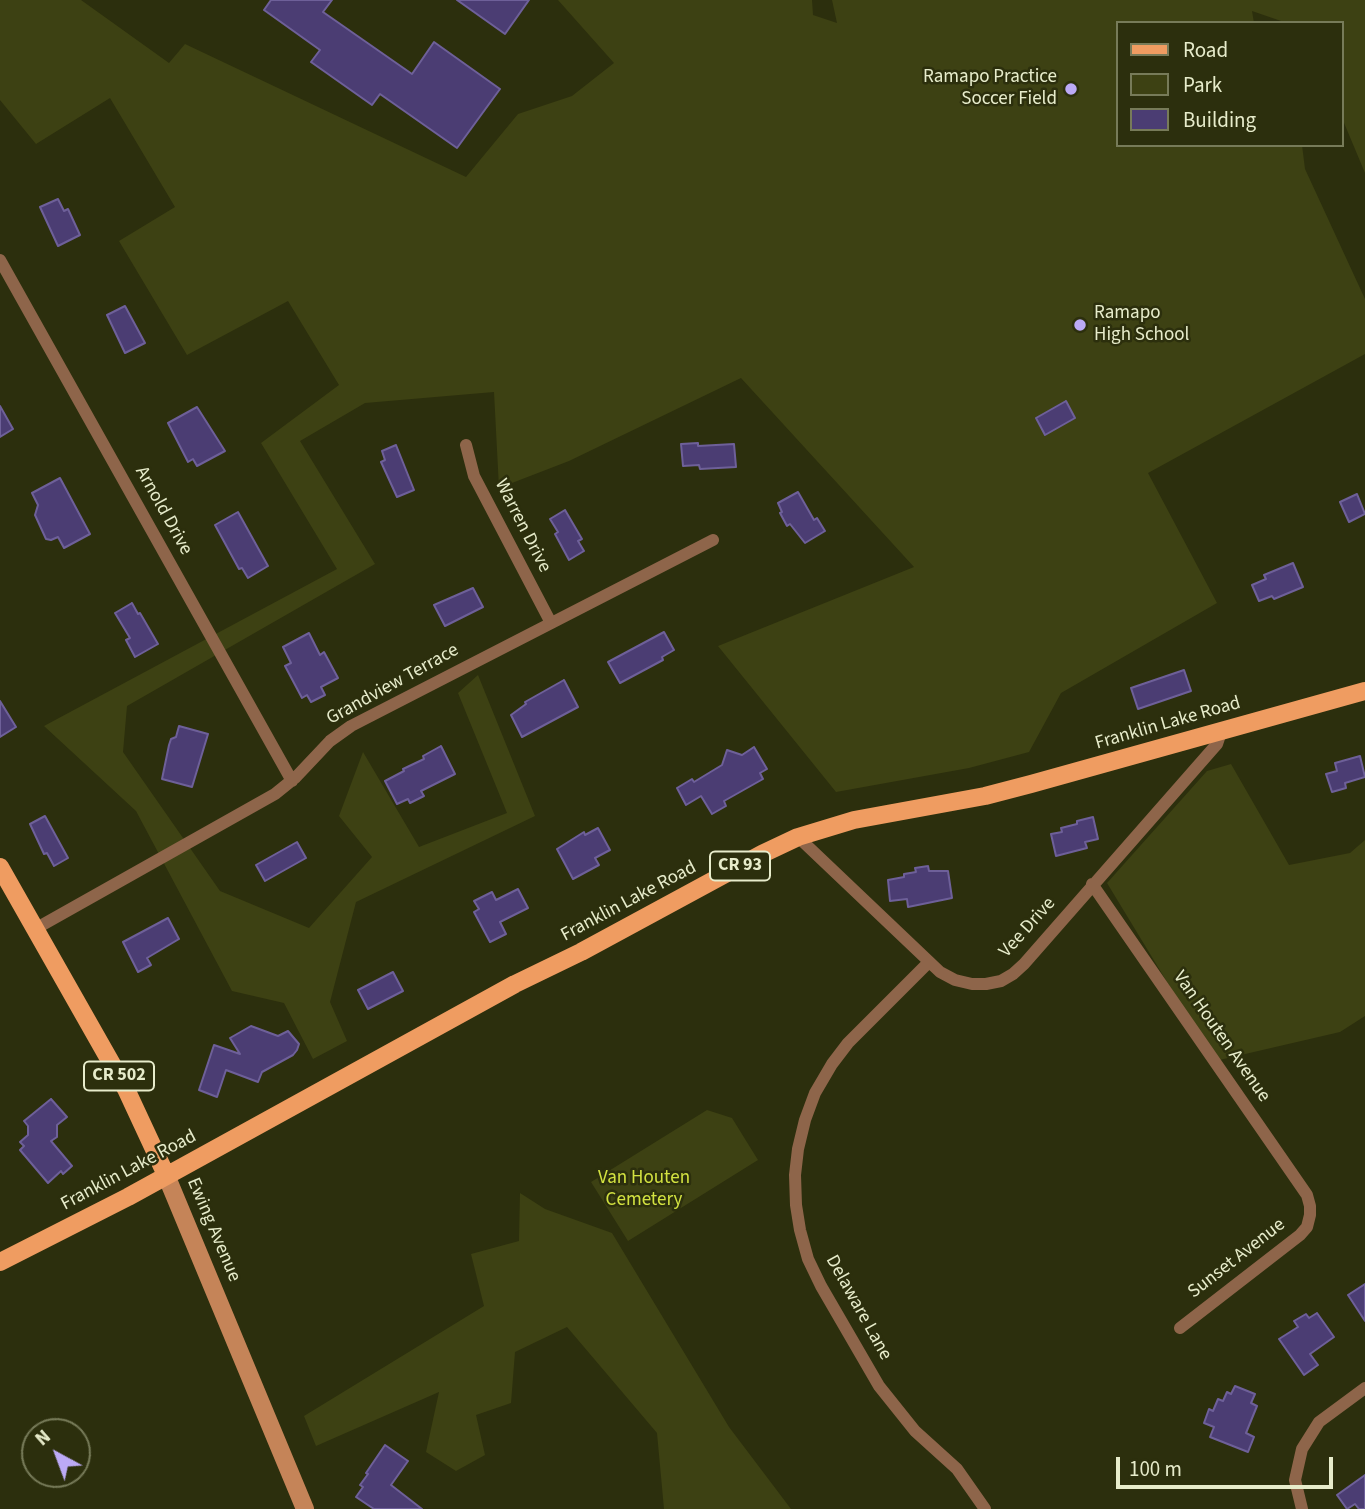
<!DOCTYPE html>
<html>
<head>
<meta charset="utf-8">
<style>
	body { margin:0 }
	#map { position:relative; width:1365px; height:1509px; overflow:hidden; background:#2c2f0d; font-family:"Source Sans 3",sans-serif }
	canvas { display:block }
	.legend { position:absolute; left:1116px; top:21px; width:228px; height:126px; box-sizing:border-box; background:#2c2f0d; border:2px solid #777b59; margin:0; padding:9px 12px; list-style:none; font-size:21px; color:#e7eccb }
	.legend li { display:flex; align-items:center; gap:14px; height:35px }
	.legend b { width:35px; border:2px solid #777b59 }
	.north { position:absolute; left:21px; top:1418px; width:70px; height:70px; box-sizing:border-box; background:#2c2f0d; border:2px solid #777b59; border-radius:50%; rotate:319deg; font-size:19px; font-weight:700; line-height:28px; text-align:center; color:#e7eccb }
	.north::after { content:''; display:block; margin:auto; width:24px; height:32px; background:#bcaaf6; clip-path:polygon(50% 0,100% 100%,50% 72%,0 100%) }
	.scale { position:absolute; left:1116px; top:1457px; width:217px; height:32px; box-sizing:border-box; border:4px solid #e7eccb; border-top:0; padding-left:9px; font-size:21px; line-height:24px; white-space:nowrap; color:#e7eccb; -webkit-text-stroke:5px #2c2f0d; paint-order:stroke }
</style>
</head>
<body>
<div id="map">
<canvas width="1365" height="1509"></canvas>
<ul class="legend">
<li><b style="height:9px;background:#ef9c61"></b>Road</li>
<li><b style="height:19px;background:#3d4113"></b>Park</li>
<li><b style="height:19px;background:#4b3d73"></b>Building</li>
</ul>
<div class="north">N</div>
<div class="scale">100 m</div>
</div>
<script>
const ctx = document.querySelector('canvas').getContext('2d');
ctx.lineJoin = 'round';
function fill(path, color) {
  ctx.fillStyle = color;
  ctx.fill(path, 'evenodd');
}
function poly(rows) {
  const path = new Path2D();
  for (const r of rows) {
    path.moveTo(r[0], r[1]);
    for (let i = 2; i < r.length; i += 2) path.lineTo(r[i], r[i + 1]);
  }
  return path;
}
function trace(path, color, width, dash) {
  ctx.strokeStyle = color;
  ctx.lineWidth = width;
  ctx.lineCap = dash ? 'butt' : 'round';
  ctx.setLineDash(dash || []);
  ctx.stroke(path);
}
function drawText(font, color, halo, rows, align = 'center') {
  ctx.font = font + ' "Source Sans 3",sans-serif';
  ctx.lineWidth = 5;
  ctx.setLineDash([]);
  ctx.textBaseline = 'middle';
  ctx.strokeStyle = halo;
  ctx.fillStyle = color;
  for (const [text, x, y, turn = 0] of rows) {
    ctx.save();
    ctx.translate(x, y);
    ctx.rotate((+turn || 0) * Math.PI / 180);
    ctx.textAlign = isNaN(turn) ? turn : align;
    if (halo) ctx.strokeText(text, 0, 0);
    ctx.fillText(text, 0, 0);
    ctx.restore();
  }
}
fill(poly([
	[0,0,81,0,169,63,185,44,466,177,518,114,572,96,614,63,558,0,812,0,813,15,837,23,832,0,1365,0,1365,173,1342,118,1342,23,1284,22,1252,11,1254,23,1118,23,1118,145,1302,145,1305,169,1365,299,1365,354,1148,473,1217,603,1061,693,1029,752,969,768,836,792,718,646,914,567,741,378,569,461,499,488,494,392,365,403,300,441,375,564,127,706,123,752,220,891,309,928,372,857,339,816,363,752,419,847,507,813,458,693,478,675,535,816,356,902,330,1002,347,1041,313,1059,284,1003,232,991,136,811,44,726,337,569,261,443,339,385,288,301,187,355,119,241,175,207,110,98,36,144,0,100],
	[1231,764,1289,865,1350,853,1365,840,1365,1016,1340,1032,1215,1061,1107,883,1207,771],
	[707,1110,732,1118,758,1160,628,1241,591,1182],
	[520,1193,545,1209,612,1233,729,1427,791,1509,664,1509,657,1433,567,1327,515,1352,511,1403,476,1415,485,1455,456,1471,426,1452,439,1392,316,1446,304,1416,484,1306,471,1254,519,1241]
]), '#3d4113');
const building = poly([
	[271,0,332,0,323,12,412,74,434,42,500,89,457,148,380,94,372,105,311,62,320,50,264,10,271,0],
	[457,0,529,0,505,34,457,0],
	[58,199,64,211,68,209,80,235,58,246,40,207,58,199],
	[125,306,145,343,125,353,107,315,125,306],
	[1066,401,1075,418,1045,435,1036,418,1066,401],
	[0,406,13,429,0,437,0,406],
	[197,407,225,451,197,466,193,459,188,462,168,423,197,407],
	[698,443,698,446,734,444,736,467,700,469,699,465,683,466,681,444,698,443],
	[396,445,414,490,397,497,381,462,385,460,382,451,396,445],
	[60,478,90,534,64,548,58,537,51,540,46,539,35,515,38,505,32,493,60,478],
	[798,492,814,520,817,518,825,531,805,543,790,524,787,526,780,513,782,512,778,503,798,492],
	[1357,494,1365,514,1349,522,1340,502,1357,494],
	[565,510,582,539,578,541,584,551,569,560,555,534,558,532,550,519,565,510],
	[238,512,268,566,248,578,242,568,239,569,215,525,238,512],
	[1293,563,1303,587,1274,599,1272,596,1259,601,1252,585,1266,579,1264,575,1293,563],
	[473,588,483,607,445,626,434,605,473,588],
	[132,603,138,614,140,613,158,644,135,657,126,640,130,638,115,613,132,603],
	[664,632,674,650,662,657,663,660,620,683,608,662,664,632],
	[309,633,320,655,324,652,338,678,321,687,325,695,311,702,307,695,302,698,285,666,291,663,283,647,309,633],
	[1184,670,1191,691,1138,709,1131,688,1184,670],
	[564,680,578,707,522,737,511,715,526,704,525,702,564,680],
	[0,701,16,727,0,737,0,701],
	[179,726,208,734,192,787,162,779,169,745,171,739,176,737,179,726],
	[441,746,455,774,421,791,424,796,410,803,408,799,397,804,385,781,404,771,403,769,424,759,423,756,441,746],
	[754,747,767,769,760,773,763,779,724,801,726,806,712,814,701,796,686,805,677,788,692,779,694,782,722,765,727,750,742,755,754,747],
	[1360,756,1365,777,1345,783,1346,788,1332,792,1326,774,1337,771,1335,763,1360,756],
	[45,816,68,858,54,866,47,853,44,854,30,824,45,816],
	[1093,817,1098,839,1085,842,1087,848,1056,856,1051,834,1062,832,1061,828,1077,824,1077,821,1093,817],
	[598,828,610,850,595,858,599,865,573,879,557,849,584,832,585,835,598,828],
	[297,842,306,858,265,881,256,865,297,842],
	[928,866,929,871,948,871,952,898,908,907,907,899,890,901,888,880,904,877,904,874,916,872,915,868,928,866],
	[518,889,528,908,500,922,506,934,490,942,474,912,479,909,474,901,492,892,496,900,518,889],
	[168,918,179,939,147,958,151,965,138,972,123,942,168,918],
	[393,972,403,991,368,1009,358,990,393,972],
	[251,1026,278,1036,288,1031,299,1044,297,1050,293,1055,262,1072,258,1082,226,1070,217,1097,199,1090,214,1045,240,1054,230,1038,251,1026],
	[51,1099,67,1117,57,1125,57,1137,51,1141,72,1166,63,1174,61,1171,48,1183,20,1150,24,1146,20,1142,28,1135,28,1126,24,1121,51,1099],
	[1365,1284,1365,1321,1348,1295,1365,1284],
	[1317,1313,1334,1337,1310,1354,1318,1365,1304,1375,1279,1339,1298,1327,1294,1321,1306,1314,1309,1318,1317,1313],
	[1235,1386,1255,1394,1251,1403,1257,1406,1246,1433,1254,1437,1248,1452,1210,1437,1214,1427,1204,1423,1209,1409,1213,1411,1218,1399,1223,1401,1227,1392,1231,1394,1235,1386],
	[385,1445,408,1461,391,1485,422,1509,374,1509,356,1497,363,1487,360,1485,368,1474,366,1473,385,1445],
	[1365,1475,1365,1509,1359,1509,1355,1504,1347,1509,1337,1495,1365,1475]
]);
fill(building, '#4b3d73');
trace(building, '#6e6099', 2);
trace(poly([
	[0,260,292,781],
	[466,445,474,476,551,623],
	[798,837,940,972,955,980,972,984,986,984,1001,981,1013,974,1024,964,1217,744,1221,732],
	[1092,884,1307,1195,1310,1206,1310,1215,1307,1227,1300,1235,1180,1328],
	[35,929,275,794,296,777,330,741,351,726,713,540],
	[928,963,848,1043,832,1064,815,1093,805,1120,798,1149,795,1175,796,1205,800,1230,808,1259,821,1286,879,1386,915,1431,957,1469,985,1509],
	[1302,1509,1295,1480,1302,1449,1319,1422,1365,1388]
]), '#8e654a', 12);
trace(poly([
	[166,1175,305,1509]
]), '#c58458', 18);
trace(poly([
	[0,867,126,1089,166,1175],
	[0,1262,128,1197,515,984,581,952,762,854,798,837,854,820,985,796,1031,784,1365,691]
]), '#ef9c61', 18);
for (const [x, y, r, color] of [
	[1071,89,7,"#bcaaf6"],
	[1080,325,7,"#bcaaf6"]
]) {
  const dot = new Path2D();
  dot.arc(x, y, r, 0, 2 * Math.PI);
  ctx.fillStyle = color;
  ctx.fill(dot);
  trace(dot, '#2c2f0d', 2.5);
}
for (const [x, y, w] of [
	[740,866,60],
	[119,1076,70]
]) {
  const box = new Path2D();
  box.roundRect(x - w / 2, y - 14.5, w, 29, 5);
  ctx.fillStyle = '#2c2f0d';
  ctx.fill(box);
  trace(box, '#e7eccb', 2);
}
drawText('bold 18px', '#e7eccb', null, [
	["CR 93",740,866],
	["CR 502",119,1076]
]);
drawText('19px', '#e7eccb', '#2c2f0d', [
	["Ramapo Practice",1057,78],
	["Soccer Field",1057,100],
	["Ramapo",1094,314,"left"],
	["High School",1094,336,"left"]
], 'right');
drawText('19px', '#e7eccb', '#2c2f0d', [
	["Arnold Drive",163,511,61],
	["Warren Drive",522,526,63],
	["Grandview Terrace",393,685,-29],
	["Franklin Lake Road",1168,724,-16],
	["Franklin Lake Road",629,902,-28],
	["Vee Drive",1028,928,-48],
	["Van Houten Avenue",1221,1037,55],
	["Franklin Lake Road",129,1171,-28],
	["Ewing Avenue",213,1230,67],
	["Sunset Avenue",1237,1259,-38],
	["Delaware Lane",858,1308,61]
]);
drawText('19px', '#d3e241', '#2c2f0d', [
	["Van Houten",644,1179],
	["Cemetery",644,1201]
]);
</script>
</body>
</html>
